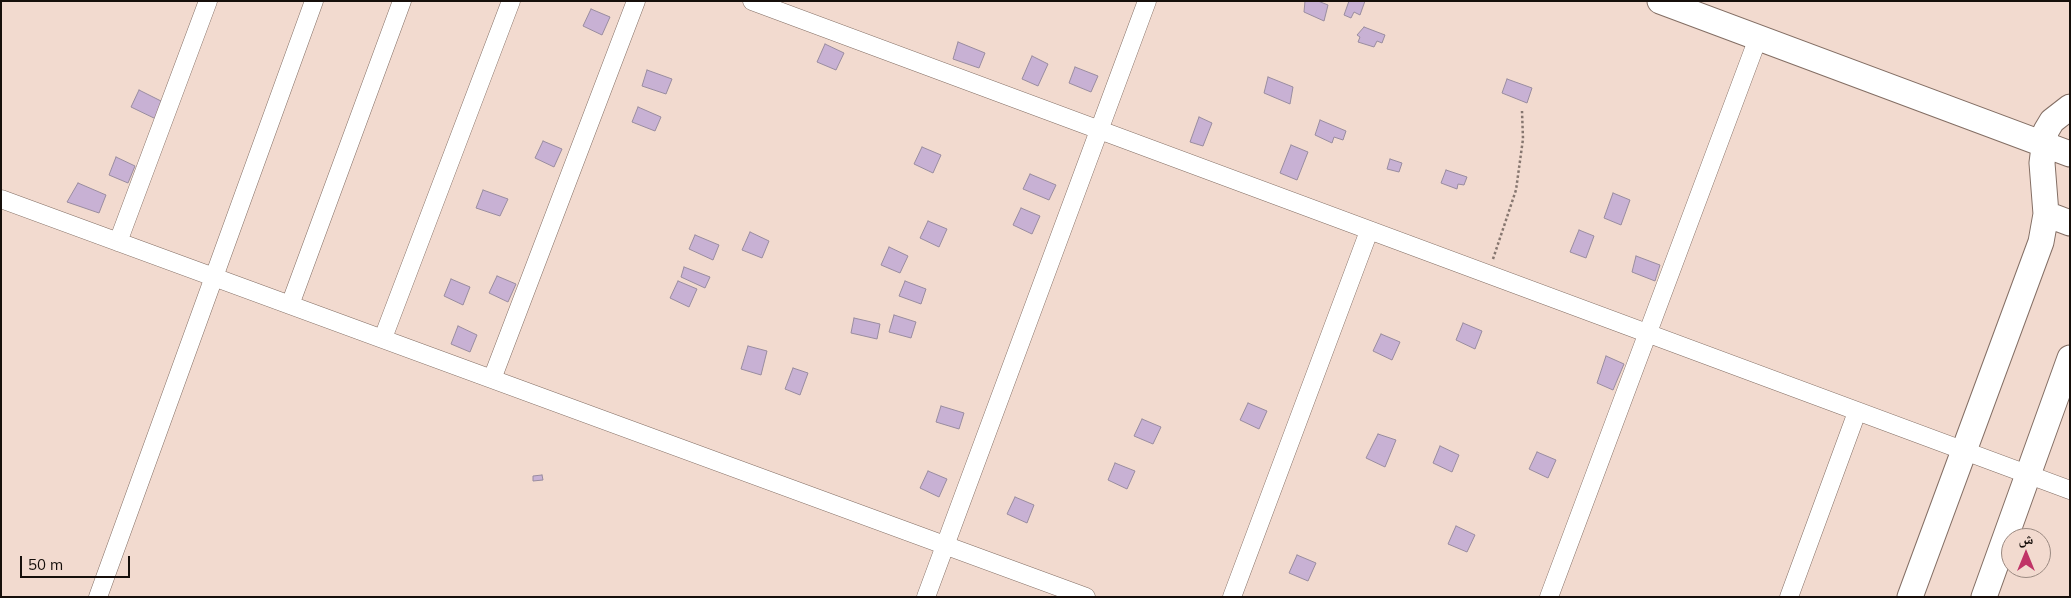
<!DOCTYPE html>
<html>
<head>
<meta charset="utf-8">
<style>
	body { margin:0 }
	#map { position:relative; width:2071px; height:598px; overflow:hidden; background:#f2dacf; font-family:Mulish,"Noto Naskh Arabic",sans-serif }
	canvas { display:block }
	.frame { position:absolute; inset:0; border:2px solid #160f0b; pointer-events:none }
	.north { position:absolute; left:2001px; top:528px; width:50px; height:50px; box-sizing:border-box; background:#f2dacf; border:1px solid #9a8981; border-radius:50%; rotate:0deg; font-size:14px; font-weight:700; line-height:20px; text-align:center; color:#160f0b }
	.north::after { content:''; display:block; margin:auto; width:18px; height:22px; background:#c03467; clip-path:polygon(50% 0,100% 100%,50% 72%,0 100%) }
	.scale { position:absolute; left:20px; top:556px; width:110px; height:22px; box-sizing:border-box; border:2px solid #160f0b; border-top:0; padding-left:6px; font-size:15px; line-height:18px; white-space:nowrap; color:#160f0b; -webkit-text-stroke:4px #f2dacf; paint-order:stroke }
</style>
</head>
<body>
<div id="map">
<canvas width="2071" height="598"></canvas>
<div class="frame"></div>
<div class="north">ش</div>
<div class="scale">50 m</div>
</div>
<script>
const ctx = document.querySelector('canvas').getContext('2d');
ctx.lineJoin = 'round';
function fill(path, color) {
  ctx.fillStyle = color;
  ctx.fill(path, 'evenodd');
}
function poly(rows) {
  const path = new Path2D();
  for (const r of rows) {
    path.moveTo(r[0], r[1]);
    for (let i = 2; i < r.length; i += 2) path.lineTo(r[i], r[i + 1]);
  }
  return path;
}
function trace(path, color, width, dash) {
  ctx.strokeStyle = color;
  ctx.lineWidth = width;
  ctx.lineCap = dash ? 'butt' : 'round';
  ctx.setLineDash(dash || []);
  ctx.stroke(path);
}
const building = poly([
	[1305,1,1318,1,1328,5,1324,21,1304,12,1305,1],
	[1349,1,1365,1,1360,15,1354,12,1351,18,1344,15,1349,1],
	[591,9,610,17,602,35,583,26,591,9],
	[1364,27,1385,35,1382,43,1377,41,1374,47,1358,42,1360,37,1357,35,1364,27],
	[958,42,985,53,979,68,953,59,958,42],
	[825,44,844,53,836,70,817,62,825,44],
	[1032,56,1048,64,1038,86,1022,79,1032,56],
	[1075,67,1098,76,1091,92,1069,83,1075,67],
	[647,70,672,79,666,94,642,86,647,70],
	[1268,77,1293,87,1290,104,1264,93,1268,77],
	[1507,79,1532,88,1527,103,1502,93,1507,79],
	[139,90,165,103,158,120,131,107,139,90],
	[638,107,661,117,655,131,632,122,638,107],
	[1199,117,1212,123,1203,146,1190,142,1199,117],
	[1320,120,1346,131,1343,140,1334,137,1332,143,1315,135,1320,120],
	[543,141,562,149,554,167,535,158,543,141],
	[1291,145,1308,152,1297,180,1280,173,1291,145],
	[922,147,941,155,933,173,914,164,922,147],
	[116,157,135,166,128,183,109,175,116,157],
	[1390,159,1402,163,1399,172,1387,169,1390,159],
	[1446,170,1467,177,1464,185,1458,184,1457,189,1441,183,1446,170],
	[1030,174,1056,185,1049,200,1023,189,1030,174],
	[78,183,106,195,99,213,67,202,78,183],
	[483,190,508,199,500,216,476,208,483,190],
	[1613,193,1630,200,1621,225,1604,218,1613,193],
	[1021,208,1040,216,1032,234,1013,225,1021,208],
	[928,221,947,229,939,247,920,238,928,221],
	[1579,230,1594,236,1586,258,1570,252,1579,230],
	[750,232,769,241,762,258,742,250,750,232],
	[695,235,719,245,713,260,689,249,695,235],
	[889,247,908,256,900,273,881,265,889,247],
	[1636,256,1660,265,1655,281,1632,272,1636,256],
	[684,267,710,277,705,288,681,277,684,267],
	[497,276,516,284,508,302,489,293,497,276],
	[451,279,470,287,463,305,444,296,451,279],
	[678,281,697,289,689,307,670,298,678,281],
	[905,281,926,289,921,304,899,296,905,281],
	[894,315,916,322,911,338,889,332,894,315],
	[854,318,880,324,877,339,851,333,854,318],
	[1463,323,1482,331,1475,349,1456,340,1463,323],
	[458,326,477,335,470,352,451,344,458,326],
	[1381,334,1400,342,1392,360,1373,351,1381,334],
	[748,346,767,351,761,375,741,369,748,346],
	[1606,356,1624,364,1613,390,1597,383,1606,356],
	[793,368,808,373,800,395,785,389,793,368],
	[1248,403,1267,411,1259,429,1240,420,1248,403],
	[941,406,964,413,959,429,936,422,941,406],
	[1142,419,1161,427,1153,444,1134,436,1142,419],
	[1378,434,1396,440,1385,467,1366,458,1378,434],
	[1440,446,1459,455,1452,472,1433,463,1440,446],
	[1537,452,1556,460,1548,478,1529,469,1537,452],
	[1115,463,1135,471,1127,489,1108,480,1115,463],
	[928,471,947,479,939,497,920,488,928,471],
	[542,475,543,480,533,481,533,476,542,475],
	[1015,497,1034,505,1027,523,1007,514,1015,497],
	[1456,526,1475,535,1467,552,1448,544,1456,526],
	[1297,555,1316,563,1308,581,1289,573,1297,555]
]);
fill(building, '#c8b1d4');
trace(building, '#998c9f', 1);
const street = poly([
	[752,1,2070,490],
	[1,199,1086,597],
	[118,242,208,1],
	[290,305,402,1],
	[383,338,511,1],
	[492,379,636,1],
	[98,597,314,1],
	[926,597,1147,1],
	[1232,597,1369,231],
	[1549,597,1758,38],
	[1789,597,1857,412]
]);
const secondary = poly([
	[1660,1,2070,154],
	[2046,214,2070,223],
	[1910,597,2041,242,2046,214,2042,163,2046,131,2052,121,2070,107],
	[1984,597,2070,358]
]);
trace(street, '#836e64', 19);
trace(secondary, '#836e64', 27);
trace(poly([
	[1493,259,1516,190,1523,139,1522,111]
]), '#86766f', 2.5, [2.5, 2.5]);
trace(street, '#fff', 18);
trace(secondary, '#fff', 25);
</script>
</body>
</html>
